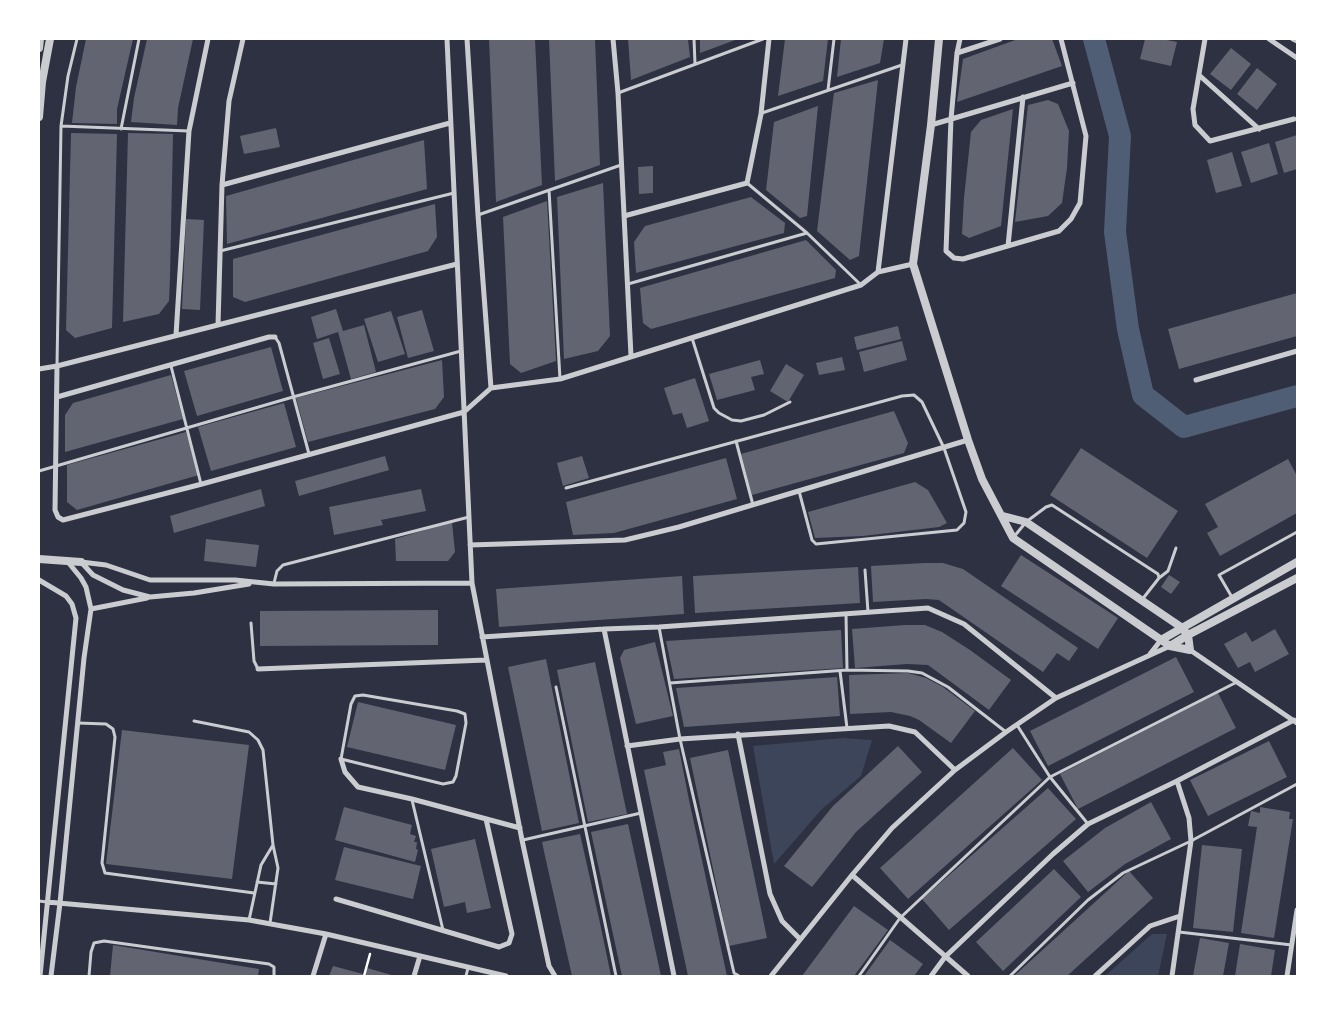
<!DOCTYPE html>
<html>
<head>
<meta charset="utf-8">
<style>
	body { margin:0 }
	#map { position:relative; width:1336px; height:1015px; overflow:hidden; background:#2d3142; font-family:"PT Sans",sans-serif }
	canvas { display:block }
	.frame { position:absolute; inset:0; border:40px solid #fff; pointer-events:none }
</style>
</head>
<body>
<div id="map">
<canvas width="1336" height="1015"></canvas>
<div class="frame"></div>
</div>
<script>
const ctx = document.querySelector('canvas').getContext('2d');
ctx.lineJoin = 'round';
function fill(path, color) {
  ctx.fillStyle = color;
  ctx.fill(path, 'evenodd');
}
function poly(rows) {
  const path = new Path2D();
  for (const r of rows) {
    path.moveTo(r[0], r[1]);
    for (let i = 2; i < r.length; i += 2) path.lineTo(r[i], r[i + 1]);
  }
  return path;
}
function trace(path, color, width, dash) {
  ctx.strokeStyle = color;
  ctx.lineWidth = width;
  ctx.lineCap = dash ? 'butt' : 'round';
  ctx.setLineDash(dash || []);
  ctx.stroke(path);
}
fill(poly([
	[842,738,872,740,861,776,822,809,774,864,753,746],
	[1152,934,1167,934,1158,976,1105,976]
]), '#3c4559');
trace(poly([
	[1094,39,1120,136,1115,232,1128,329,1143,395,1184,427,1297,396]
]), '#4f5d75', 22);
fill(poly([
	[86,39,133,39,117,109,117,124,72,123,76,87],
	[147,39,193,39,178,108,177,125,131,122,134,98],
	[489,39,535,39,542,185,496,202],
	[549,39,595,39,599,139,600,165,555,181],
	[628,39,688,39,690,57,631,80],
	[700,39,738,39,700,53],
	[785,39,828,39,823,81,778,96],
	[841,39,884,39,880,63,837,77],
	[1018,39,1052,39,1062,66,957,102,963,59],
	[1145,39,1162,39,1177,42,1171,66,1140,59],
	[1231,48,1251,64,1231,90,1210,74],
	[1257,68,1277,84,1257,110,1237,94],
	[878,80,859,256,850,260,817,231,833,100,834,93],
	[1048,100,1058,104,1069,131,1067,168,1062,203,1048,216,1015,222,1028,105],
	[818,106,807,216,800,218,766,190,774,122],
	[1013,109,1001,226,969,238,962,234,964,198,971,132,981,120],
	[276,128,280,147,244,154,240,136],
	[71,133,117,134,112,328,75,338,66,330],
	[128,133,173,134,170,278,169,301,159,314,123,322],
	[1297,135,1297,169,1284,173,1275,142],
	[424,140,427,189,227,244,226,196],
	[1269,143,1278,174,1251,183,1241,152],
	[1232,152,1242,186,1216,193,1207,160],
	[653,166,653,193,639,194,638,167],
	[603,183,610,336,598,351,564,359,557,197],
	[751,197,785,223,784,233,636,273,634,242,645,226],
	[547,201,556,361,521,373,510,364,503,217],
	[435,204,437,237,428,251,245,302,233,297,233,259],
	[186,219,204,220,200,310,182,309],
	[806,240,836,270,835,278,651,329,643,323,640,288],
	[1297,293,1297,336,1179,369,1168,329],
	[336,309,343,331,364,325,376,372,351,379,338,332,317,339,311,317],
	[422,310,434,351,408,358,397,317],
	[391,311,405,354,378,362,364,319],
	[898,326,901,339,857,350,854,337],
	[329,338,340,374,323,379,313,343],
	[902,341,907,360,864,372,859,352],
	[271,347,283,391,197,416,184,371],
	[842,357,845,370,819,375,816,363],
	[442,360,444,397,435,409,308,442,296,398],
	[760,360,764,374,751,377,755,390,717,400,709,374],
	[786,364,804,375,788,402,770,391],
	[171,375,183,419,65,452,65,415,73,403],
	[695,378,709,421,687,428,682,413,673,415,664,388],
	[284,403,296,447,211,471,198,427],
	[894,411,908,443,904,453,752,495,741,454],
	[186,432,199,475,77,510,67,502,67,465],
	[1081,448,1178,511,1147,558,1050,495],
	[385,456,389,470,299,496,295,481],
	[582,456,589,478,563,486,557,463],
	[726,458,737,499,614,533,573,535,566,502],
	[1288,459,1297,476,1297,513,1220,556,1207,533,1218,527,1205,504],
	[915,482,928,490,947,523,939,527,863,536,815,538,808,512],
	[261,489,265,506,174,533,170,516],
	[421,489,426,511,381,520,383,525,334,535,329,507],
	[452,522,455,552,448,561,396,561,395,539],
	[206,539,259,545,256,567,204,561],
	[1021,555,1118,618,1098,649,1001,586],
	[924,563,943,563,963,569,1078,648,1069,661,1057,653,1043,672,939,600,926,599,873,602,871,566],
	[858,567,860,603,695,613,693,576],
	[1169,575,1180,582,1171,594,1161,587],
	[682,576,684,614,499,627,496,589],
	[438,610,438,645,260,646,260,611],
	[905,625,925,625,942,632,970,650,1011,680,989,710,928,665,907,664,855,668,852,629],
	[1275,629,1289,654,1255,672,1250,662,1238,668,1224,644,1246,632,1252,642],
	[841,630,843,668,689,678,674,679,666,641],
	[655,642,673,716,636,724,620,658,624,650],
	[1176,657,1194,692,1048,766,1030,731],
	[546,659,579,823,542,831,508,667],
	[595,662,627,814,588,822,557,670],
	[908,673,926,678,943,687,975,711,951,743,919,720,910,716,891,712,850,714,849,675],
	[837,677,840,716,684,727,676,688],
	[1218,693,1236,728,1078,809,1060,774],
	[358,702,456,725,445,770,347,747],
	[122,730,249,745,232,879,106,864],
	[1269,741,1287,777,1208,816,1190,780],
	[898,746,922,772,856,832,812,887,784,866,833,806],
	[1013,748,1042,780,908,899,880,868],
	[679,749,689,800,727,976,688,976,652,808,644,770,666,765,663,752],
	[728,750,767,938,729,946,690,758],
	[1048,788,1076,819,949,930,922,899],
	[1151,802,1171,839,1125,864,1088,892,1063,861,1105,828],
	[344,807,412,825,410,834,416,836,414,842,417,842,416,849,418,850,415,862,335,840],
	[1260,807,1290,812,1289,819,1293,819,1274,938,1241,933,1257,827,1248,826,1251,811,1260,813],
	[628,824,653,939,661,976,622,976,591,832],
	[580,834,600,923,611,976,572,976,545,856,542,842],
	[475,839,491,908,467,913,465,902,444,907,431,849],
	[1202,845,1242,849,1233,932,1193,928],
	[344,847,421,866,413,899,335,880],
	[1054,869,1081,897,1003,971,976,942],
	[1129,871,1153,898,1067,976,1014,976],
	[854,906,888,930,874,949,854,976,802,976],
	[1200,938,1229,943,1223,976,1193,976],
	[890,940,923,964,914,976,864,976],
	[1240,944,1275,950,1271,976,1235,976],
	[113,945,259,969,258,976,110,976],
	[333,966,363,974,362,976,329,976],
	[367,968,395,976,365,976]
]), '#626471');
trace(poly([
	[364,976,370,954]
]), '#fff', 2.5);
trace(poly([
	[694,39,695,64],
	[828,90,834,39],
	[618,93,763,39],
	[762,113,902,65],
	[61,126,189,131],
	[121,129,139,39],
	[747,183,807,233,860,284],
	[549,190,560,379],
	[478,215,621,165],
	[220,251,454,193],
	[628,284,807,233],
	[275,337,279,343,309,454],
	[692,338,714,408,719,413,732,420,741,421,764,415,790,402],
	[57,366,61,126,68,76,77,39],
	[171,366,201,484],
	[736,441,753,505],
	[39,471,293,397,461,351],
	[566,488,902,396,914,395,922,402,944,448,966,512,964,523,957,530,816,544,812,540,799,491],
	[1013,538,1026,522,1046,507,1052,505,1158,574,1159,578,1141,601],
	[865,570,868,612],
	[1159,578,1168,571,1176,548],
	[274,583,277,571,283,565,469,517],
	[1233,599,1219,575,1297,532],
	[846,614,847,670],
	[251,623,254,661,258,669],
	[659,627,680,739,734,973,739,976],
	[840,671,847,728],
	[670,683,847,670,908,671,922,673,948,687,1006,732],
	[556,687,616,976],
	[363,695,457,711,465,714,466,723,456,776,453,782,443,784,341,759,351,704,355,696,363,695],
	[194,721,249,732,258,740,263,750,273,845,278,868,270,923],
	[78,723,106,724,113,729,115,737,102,863,105,873,254,893],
	[1017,725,1050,777,1088,824],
	[412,800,443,930],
	[523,840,641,813],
	[257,882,276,884],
	[39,901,47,902],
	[249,920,261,865,273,845],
	[1179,932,1292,945],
	[89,976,91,952,94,943,104,941,269,964,274,967,274,976],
	[466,976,468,968],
	[859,976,900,918,1050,777,1237,682],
	[1010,976,1088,900,1123,873,1191,841,1297,784]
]), '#caccd0', 3);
trace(poly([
	[447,39,472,583,522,840,549,966,555,976],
	[467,39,478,215,491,388],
	[613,39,618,93,631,356],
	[960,39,957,53,951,119,946,251,954,258,963,259,1059,231,1071,219,1080,203,1086,136,1061,39],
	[1205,39,1193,109,1195,125,1210,141,1294,119],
	[1269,39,1297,58],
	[1293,39,1297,41],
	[957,53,1000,39],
	[1199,75,1259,129],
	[931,125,1073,83],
	[222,185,450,123],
	[624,216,747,183,761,114,769,39],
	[1008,246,1023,97],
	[878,272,906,39],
	[218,325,222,185,229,101,243,39],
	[176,335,189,131,208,39],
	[57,366,55,510,58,517,63,520,202,484,464,412,491,388,560,379,861,285,878,272,913,264],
	[39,369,57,366,457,264],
	[1196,380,1297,351],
	[57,397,269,337,275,337],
	[470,545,625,540,679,527,968,440],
	[81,562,106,565,150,580,235,580,274,584,472,583],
	[81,562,93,575,123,590,150,597,194,593,249,584],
	[39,580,66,596,72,604,76,618,40,976],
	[91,609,147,598],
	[604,629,674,976],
	[482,637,604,629,659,627,928,608,964,624,1056,698],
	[1190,650,1297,723],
	[1150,654,1161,640],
	[258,669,486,660],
	[738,734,770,894,782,921,800,939],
	[627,746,680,739,889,726,915,732,955,770],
	[341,759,345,772,358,787,412,799,520,828],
	[852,875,968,976],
	[336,899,499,947,509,943,512,934,486,819],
	[47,902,249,920,326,934,506,976],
	[51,976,60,903,84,658,91,609,86,587,81,578,68,562],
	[313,976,326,934],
	[414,976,420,956],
	[771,976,852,875,892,828,955,770,1006,732,1056,698,1170,646],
	[931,976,945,957,1053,854,1088,824,1177,781,1294,720],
	[1095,976,1150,926,1180,916],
	[1172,976,1191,841,1189,818,1177,781],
	[1287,976,1297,910]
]), '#caccd0', 5);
trace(poly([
	[939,39,931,125,913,264,968,440,982,479,1013,538,1170,646,1190,650,1188,635,1181,627,1026,522,1003,516],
	[39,48,40,39],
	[39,117,42,82,50,39],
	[39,559,81,562],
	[1161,640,1297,562],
	[1170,646,1188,635,1297,578]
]), '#caccd0', 8);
</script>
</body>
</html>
